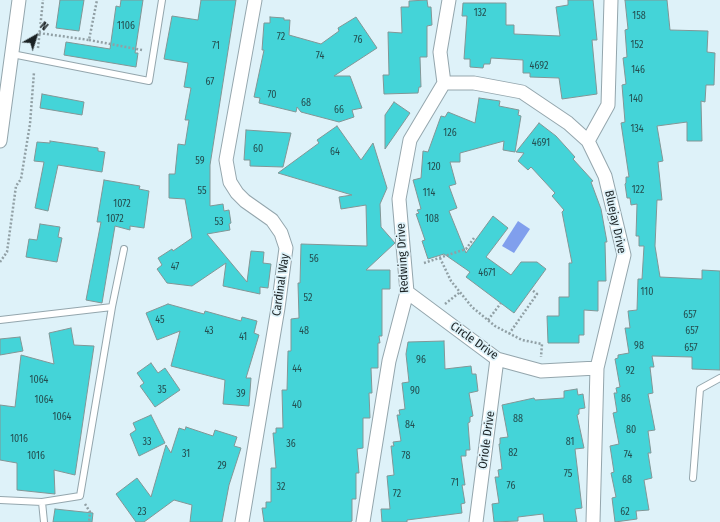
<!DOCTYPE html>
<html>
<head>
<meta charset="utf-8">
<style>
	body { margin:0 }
	#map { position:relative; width:720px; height:522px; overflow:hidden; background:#def2f9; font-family:"Fira Sans Condensed",sans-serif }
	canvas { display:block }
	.north { position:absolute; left:16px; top:16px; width:40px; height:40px; -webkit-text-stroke:3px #def2f9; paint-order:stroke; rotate:39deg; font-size:11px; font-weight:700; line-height:16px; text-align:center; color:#1a2123 }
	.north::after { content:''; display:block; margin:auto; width:14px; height:18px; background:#1a2123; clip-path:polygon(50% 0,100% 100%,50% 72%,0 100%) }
</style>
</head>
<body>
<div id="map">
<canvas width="720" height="522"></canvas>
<div class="north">N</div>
</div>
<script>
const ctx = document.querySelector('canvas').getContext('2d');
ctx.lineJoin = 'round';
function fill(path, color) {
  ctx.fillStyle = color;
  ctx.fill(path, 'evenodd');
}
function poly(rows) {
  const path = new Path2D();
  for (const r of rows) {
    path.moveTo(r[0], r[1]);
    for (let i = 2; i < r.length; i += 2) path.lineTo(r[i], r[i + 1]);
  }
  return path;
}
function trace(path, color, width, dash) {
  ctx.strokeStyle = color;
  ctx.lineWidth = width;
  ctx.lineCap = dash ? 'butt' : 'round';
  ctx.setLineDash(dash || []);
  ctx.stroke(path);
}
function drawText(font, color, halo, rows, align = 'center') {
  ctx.font = font + ' "Fira Sans Condensed",sans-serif';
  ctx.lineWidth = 3.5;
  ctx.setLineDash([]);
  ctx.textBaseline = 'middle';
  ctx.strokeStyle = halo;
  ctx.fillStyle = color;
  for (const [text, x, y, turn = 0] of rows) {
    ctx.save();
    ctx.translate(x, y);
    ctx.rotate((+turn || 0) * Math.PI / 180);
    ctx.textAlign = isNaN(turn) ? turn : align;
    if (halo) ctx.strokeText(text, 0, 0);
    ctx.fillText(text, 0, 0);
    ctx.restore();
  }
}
fill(poly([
	[518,221,530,229,514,253,502,246]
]), '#809fed');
const building = poly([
	[60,0,84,0,79,31,56,28,60,0],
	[121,0,143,0,135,53,138,53,136,67,64,55,66,42,110,49,116,6,120,7,121,0],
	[201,0,236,0,210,165,210,206,223,204,224,211,229,210,231,223,229,224,230,230,207,234,247,282,251,251,264,252,263,263,271,264,268,288,260,287,260,294,223,286,226,263,192,286,167,283,157,269,162,265,158,258,172,249,173,251,192,238,185,199,169,198,169,174,175,174,178,144,185,145,189,120,185,120,191,88,184,87,188,63,164,59,172,16,198,20,201,0],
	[427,0,428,7,431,7,432,25,427,26,427,57,420,57,421,87,419,87,418,93,384,94,383,75,389,75,388,32,402,33,401,7,409,7,409,1,427,0],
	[568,0,593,0,597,40,592,40,597,94,562,99,559,78,530,77,530,73,523,73,523,60,491,58,490,64,484,64,483,68,470,67,470,59,464,59,467,16,462,16,463,3,506,3,506,25,514,25,514,34,560,36,556,7,568,5,568,0],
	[625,0,667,0,670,30,708,31,707,52,715,53,714,85,706,85,705,102,701,101,702,141,687,141,687,122,657,126,663,161,658,162,662,200,657,200,655,246,660,277,702,279,702,270,720,271,720,370,692,369,692,357,652,356,654,367,650,367,653,393,648,394,655,430,648,431,651,453,648,453,652,478,644,480,649,510,636,511,637,519,615,522,612,498,616,497,611,473,614,472,610,446,619,444,613,413,617,412,614,393,617,393,616,388,620,387,615,359,618,358,618,355,629,353,625,328,630,328,628,311,637,310,638,279,642,279,644,246,639,246,639,236,636,236,637,204,631,205,630,198,627,198,625,184,626,183,626,177,629,177,621,123,625,122,622,85,626,84,623,58,627,57,625,30,628,29,625,0],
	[270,17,284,18,284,20,290,20,289,35,321,44,339,31,338,28,356,17,377,48,334,76,350,76,362,108,352,110,354,117,339,122,301,112,297,107,296,112,259,103,260,98,254,97,264,50,262,50,264,23,270,23,270,17],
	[42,94,84,102,82,115,40,108,42,94],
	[479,98,500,101,499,106,519,110,518,115,521,116,515,152,503,150,504,141,460,153,460,162,450,162,456,184,449,186,457,208,449,211,466,253,493,216,508,228,486,257,511,275,521,262,537,262,546,269,514,313,466,277,470,272,444,254,428,259,422,241,425,240,416,214,419,213,417,210,421,209,413,180,421,178,423,151,428,152,441,116,445,117,448,112,475,123,479,98],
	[394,102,410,113,385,149,385,115,394,102],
	[539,123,556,136,575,157,573,159,593,181,591,182,601,209,607,242,605,242,606,281,598,281,598,311,584,310,584,335,579,335,579,343,548,343,547,316,559,316,559,297,569,297,569,263,572,263,562,212,564,210,552,196,555,193,531,167,528,170,518,161,524,153,516,152,539,123],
	[337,126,361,160,373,143,387,188,380,204,381,227,395,243,366,270,390,270,390,289,382,289,382,336,379,336,380,343,378,343,378,368,371,368,372,393,369,393,370,418,363,418,363,448,357,449,359,473,356,473,356,499,352,499,352,521,350,522,264,522,262,508,266,508,266,502,271,502,271,468,276,468,273,433,276,433,276,428,283,428,282,390,287,390,288,351,291,351,291,319,299,318,298,283,300,283,301,244,367,246,366,205,341,209,339,197,352,195,278,173,319,143,317,140,337,126],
	[246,130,291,133,283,167,250,166,250,160,244,160,246,130],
	[50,141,98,148,98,151,105,152,102,172,58,165,48,211,35,208,44,162,34,161,37,142,50,143,50,141],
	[104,180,140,186,139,189,149,191,144,228,130,226,130,230,115,226,102,303,86,300,101,222,97,222,104,180],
	[40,224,60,227,58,237,62,238,57,262,26,257,29,239,37,240,40,224],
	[168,304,204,314,205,311,241,321,242,317,257,321,254,333,259,335,246,378,251,378,249,406,223,404,225,380,171,366,180,331,157,340,146,313,168,304],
	[71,328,74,345,94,346,75,475,54,470,55,494,17,490,17,463,0,460,0,405,15,407,21,355,54,364,49,333,71,328],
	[20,337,23,351,0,355,0,339,20,337],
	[444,341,445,369,471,366,472,374,476,374,478,391,469,393,473,416,470,417,470,422,468,423,470,450,466,450,466,456,461,456,465,485,462,485,465,503,461,504,462,513,407,520,407,522,382,522,381,509,390,509,387,476,394,475,391,446,394,446,393,442,401,441,397,415,400,415,399,410,405,409,402,383,409,382,406,354,408,342,444,341],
	[151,363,158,373,165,368,180,390,155,407,140,386,144,383,137,373,151,363],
	[577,389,578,395,583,394,585,408,579,409,579,414,577,415,584,448,575,449,582,508,575,509,577,522,544,522,543,514,518,517,518,521,494,522,492,504,499,503,495,477,499,477,498,470,502,469,499,444,500,444,500,438,508,437,502,405,534,398,535,400,564,398,564,391,577,389],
	[151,415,165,443,139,456,130,434,136,430,133,423,151,415],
	[186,427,213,436,215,430,237,437,234,446,241,448,229,485,222,522,190,522,192,505,174,500,144,522,136,522,116,494,137,478,151,497,166,445,171,453,179,428,185,430,186,427],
	[55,509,93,513,92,522,53,522,55,509]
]);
fill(building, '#44d4d8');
trace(building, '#829696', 1);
const lane = poly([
	[12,54,149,81,162,0],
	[112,307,124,249],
	[0,320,112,307,80,496,42,502,0,500],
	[693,478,700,389,720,378],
	[42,502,44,522]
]);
const street = poly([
	[444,83,474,83,522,92,568,123,588,141],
	[0,141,19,0],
	[407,292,497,359,541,371,597,368],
	[242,522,278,308,286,248,281,233,272,220,245,201,237,193,230,182,226,160,255,0],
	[363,522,389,361,407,292,399,199,410,140,444,83,440,52,449,0],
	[476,522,497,359],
	[593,522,597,368,624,255,605,176,588,141,608,105,611,0]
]);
trace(lane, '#94a6ad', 8);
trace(street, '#94a6ad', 15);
trace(poly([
	[39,33,89,40,97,0],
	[89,40,142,50],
	[38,48,43,0],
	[440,258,451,281,472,307,495,326,522,340,542,344,541,357],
	[0,262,7,252,16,186,21,179,30,124,34,72],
	[424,263,466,249,474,238],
	[445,304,459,293],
	[488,320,501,303],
	[509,334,537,294,531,289],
	[85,504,90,512,89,522]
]), '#91a0a5', 2.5, [2, 2]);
trace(lane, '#fff', 6);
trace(street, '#fff', 13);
drawText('10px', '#244e50', null, [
	["132",480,13],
	["158",639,16],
	["1106",126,26],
	["72",281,37],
	["76",358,40],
	["152",637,45],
	["71",216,46],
	["74",320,56],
	["4692",539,66],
	["146",638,70],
	["67",210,82],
	["70",272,95],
	["140",636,99],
	["68",306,103],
	["66",339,110],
	["134",637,129],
	["126",450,133],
	["4691",541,143],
	["60",258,149],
	["64",335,152],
	["59",200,161],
	["120",434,167],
	["122",638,190],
	["55",202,191],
	["114",429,193],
	["1072",122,204],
	["1072",115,219],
	["108",432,219],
	["53",219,222],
	["56",314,259],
	["47",175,267],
	["4671",487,273],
	["110",647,292],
	["52",308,298],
	["657",690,315],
	["45",160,320],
	["43",209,331],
	["48",304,331],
	["657",692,331],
	["41",243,337],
	["98",639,346],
	["657",691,348],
	["96",421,360],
	["44",297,369],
	["92",630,371],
	["1064",39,380],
	["35",162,390],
	["90",415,391],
	["39",241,394],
	["86",626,399],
	["1064",44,400],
	["40",297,405],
	["1064",62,417],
	["88",518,419],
	["84",410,425],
	["80",631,430],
	["1016",19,439],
	["33",147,442],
	["81",570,442],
	["36",291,444],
	["82",513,453],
	["31",186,454],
	["74",628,455],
	["1016",36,456],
	["78",406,456],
	["29",222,466],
	["75",568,474],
	["68",627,480],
	["71",455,483],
	["76",511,486],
	["32",281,487],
	["72",397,494],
	["23",142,512],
	["62",625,512]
]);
drawText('12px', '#1a2123', '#def2f9', [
	["Bluejay Drive",615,222,78],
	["Redwing Drive",403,258,-93],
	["Cardinal Way",281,285,-82],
	["Circle Drive",474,341,35],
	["Oriole Drive",487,440,-82]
]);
</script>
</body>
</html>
